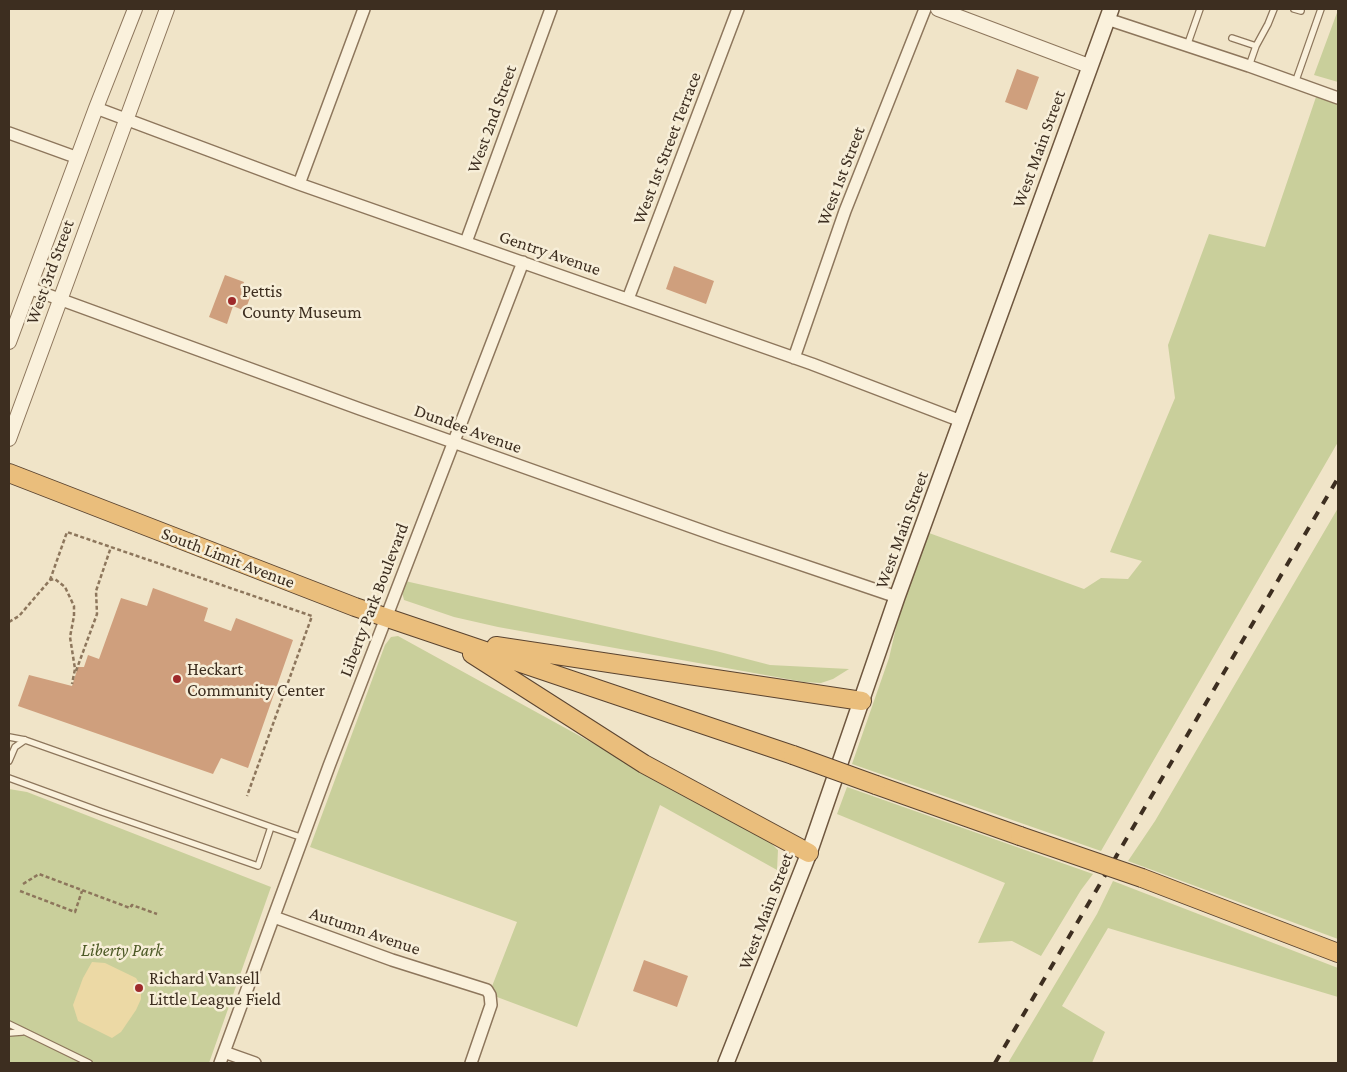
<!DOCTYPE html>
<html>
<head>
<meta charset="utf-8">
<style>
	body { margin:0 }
	#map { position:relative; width:1347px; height:1072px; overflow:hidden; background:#f0e4c8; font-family:"Crimson Pro",serif }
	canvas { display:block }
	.frame { position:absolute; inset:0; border:10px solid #3d2e20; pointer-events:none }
</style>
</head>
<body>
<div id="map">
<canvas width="1347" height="1072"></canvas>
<div class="frame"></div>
</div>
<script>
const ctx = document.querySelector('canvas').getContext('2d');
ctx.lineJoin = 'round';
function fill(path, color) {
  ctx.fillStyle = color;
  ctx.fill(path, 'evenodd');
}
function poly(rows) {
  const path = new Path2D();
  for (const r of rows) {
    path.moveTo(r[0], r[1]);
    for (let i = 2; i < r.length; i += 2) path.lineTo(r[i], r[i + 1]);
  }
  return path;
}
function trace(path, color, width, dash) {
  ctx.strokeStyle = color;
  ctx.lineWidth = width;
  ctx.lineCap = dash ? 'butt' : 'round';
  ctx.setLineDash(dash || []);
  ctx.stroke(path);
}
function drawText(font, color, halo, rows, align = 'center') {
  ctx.font = font + ' "Crimson Pro",serif';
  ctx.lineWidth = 5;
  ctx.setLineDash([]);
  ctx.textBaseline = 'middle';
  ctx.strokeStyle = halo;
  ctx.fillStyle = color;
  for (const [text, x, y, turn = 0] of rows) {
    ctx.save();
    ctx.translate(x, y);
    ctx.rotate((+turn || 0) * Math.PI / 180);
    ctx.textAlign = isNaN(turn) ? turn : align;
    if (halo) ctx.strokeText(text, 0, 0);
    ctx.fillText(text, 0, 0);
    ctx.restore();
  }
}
fill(poly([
	[1338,10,1338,82,1314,75],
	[1316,97,1338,104,1338,442,1101,851,852,764,889,658,899,615,929,533,1084,589,1101,578,1128,579,1142,561,1110,552,1175,398,1168,345,1209,234,1265,247],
	[1338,508,1338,939,1128,861,1155,821],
	[405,581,716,651,770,665,849,669,833,679,821,683,804,682,498,627,454,617,404,600,402,592],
	[398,636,767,839,778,850,777,870,660,805,577,1027,489,994,517,922,310,847,385,645,391,637],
	[847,787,1093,874,1081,890,1041,956,1012,941,978,943,1005,883,837,814],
	[9,789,27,792,271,887,209,1063,9,1063],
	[1113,881,1338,968,1338,997,1108,928,1062,1006,1105,1032,1092,1063,1008,1063,1097,914]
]), '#c9cf9b');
fill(poly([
	[92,962,105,963,136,978,141,986,141,999,136,1010,121,1032,112,1038,78,1021,73,1005,83,978]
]), '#ecd9a5');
fill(poly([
	[1017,69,1039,77,1027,110,1005,102],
	[674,266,714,281,706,304,666,289],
	[225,275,244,282,241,291,251,295,245,311,233,306,227,324,209,317],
	[153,588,208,608,204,621,231,631,236,618,293,640,248,768,221,758,213,774,18,706,29,675,72,686,78,667,84,667,88,655,99,659,121,598,147,606],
	[644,960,688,976,677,1007,633,991]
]), '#cf9f7d');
const service = poly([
	[1294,9,1301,11],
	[1232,38,1256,46],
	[1187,46,1200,9],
	[1249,66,1256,46,1268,24,1274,9],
	[1295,83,1321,9],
	[9,737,25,740,271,827],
	[9,761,15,747,25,740],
	[9,778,102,812,258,866,271,827,303,838],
	[9,1024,89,1063],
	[9,1033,22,1032]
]);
const minor = poly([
	[1107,19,1249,66,1338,98],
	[96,108,299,184,812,364,961,421],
	[9,133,78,158],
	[299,184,364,9],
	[466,242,551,9],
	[29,288,360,409,723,538,897,597],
	[628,299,738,9],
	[794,358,845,211,925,9],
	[274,917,392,960,487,990,490,995,491,1005,471,1063],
	[224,1052,255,1063],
	[220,1063,329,766,523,262]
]);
const tertiary = poly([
	[938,9,1089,66],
	[9,342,96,108,135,9],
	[9,439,167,9]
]);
const secondary = poly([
	[726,1063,809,853,897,597,1111,9]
]);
const trunk = poly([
	[9,473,355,607,793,755],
	[496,646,862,701],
	[472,654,644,764,809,853],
	[876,785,1020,836],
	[1142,878,1338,953]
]);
trace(service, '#8d765c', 8);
trace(minor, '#8d765c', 14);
trace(tertiary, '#8d765c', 16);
trace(secondary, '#6f573f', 18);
trace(trunk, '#5b4430', 20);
trace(poly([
	[50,580,67,532,312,616,247,796],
	[9,622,19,616,50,580,55,579,65,587,74,606,74,616,70,637,75,669,72,684],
	[76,671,97,614,96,591,111,547],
	[23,884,39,874,130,908,132,905,157,914],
	[20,891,75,912,82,891]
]), '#8d765c', 2.5, [4, 2.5]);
trace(service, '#faf1dc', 5.5);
trace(minor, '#faf1dc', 11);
trace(tertiary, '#faf1dc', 14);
trace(secondary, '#faf1dc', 15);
trace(trunk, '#eabe7c', 18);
trace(poly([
	[995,1063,1338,478]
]), '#3d2e20', 4, [9, 9]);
const trunkBridge = poly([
	[793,755,876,785],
	[1020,836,1142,878]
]);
trace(trunkBridge, '#5b4430', 20, []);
trace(trunkBridge, '#eabe7c', 18);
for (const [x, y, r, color] of [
	[232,301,5,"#9e2a2b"],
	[177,679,5,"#9e2a2b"],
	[139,988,5,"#9e2a2b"]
]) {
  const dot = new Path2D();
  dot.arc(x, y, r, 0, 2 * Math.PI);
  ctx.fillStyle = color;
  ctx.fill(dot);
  trace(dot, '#f7eed8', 2);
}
drawText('18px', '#3d2e20', '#f7eed8', [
	["West 2nd Street",492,119,-70],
	["West 1st Street Terrace",667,148,-69],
	["West Main Street",1039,149,-70],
	["West 1st Street",841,176,-69],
	["Gentry Avenue",550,253,19],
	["West 3rd Street",50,272,-70],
	["Dundee Avenue",468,429,20],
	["West Main Street",902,530,-70],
	["South Limit Avenue",228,558,21],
	["Liberty Park Boulevard",374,600,-69],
	["West Main Street",766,911,-69],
	["Autumn Avenue",365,931,19]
]);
drawText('18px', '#3d2e20', '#f7eed8', [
	["Pettis",242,291],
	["County Museum",242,312],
	["Heckart",187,669],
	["Community Center",187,690],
	["Richard Vansell",149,978],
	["Little League Field",149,999]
], 'left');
drawText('italic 18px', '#4d5a26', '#f7eed8', [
	["Liberty Park",122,950]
]);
</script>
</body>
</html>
